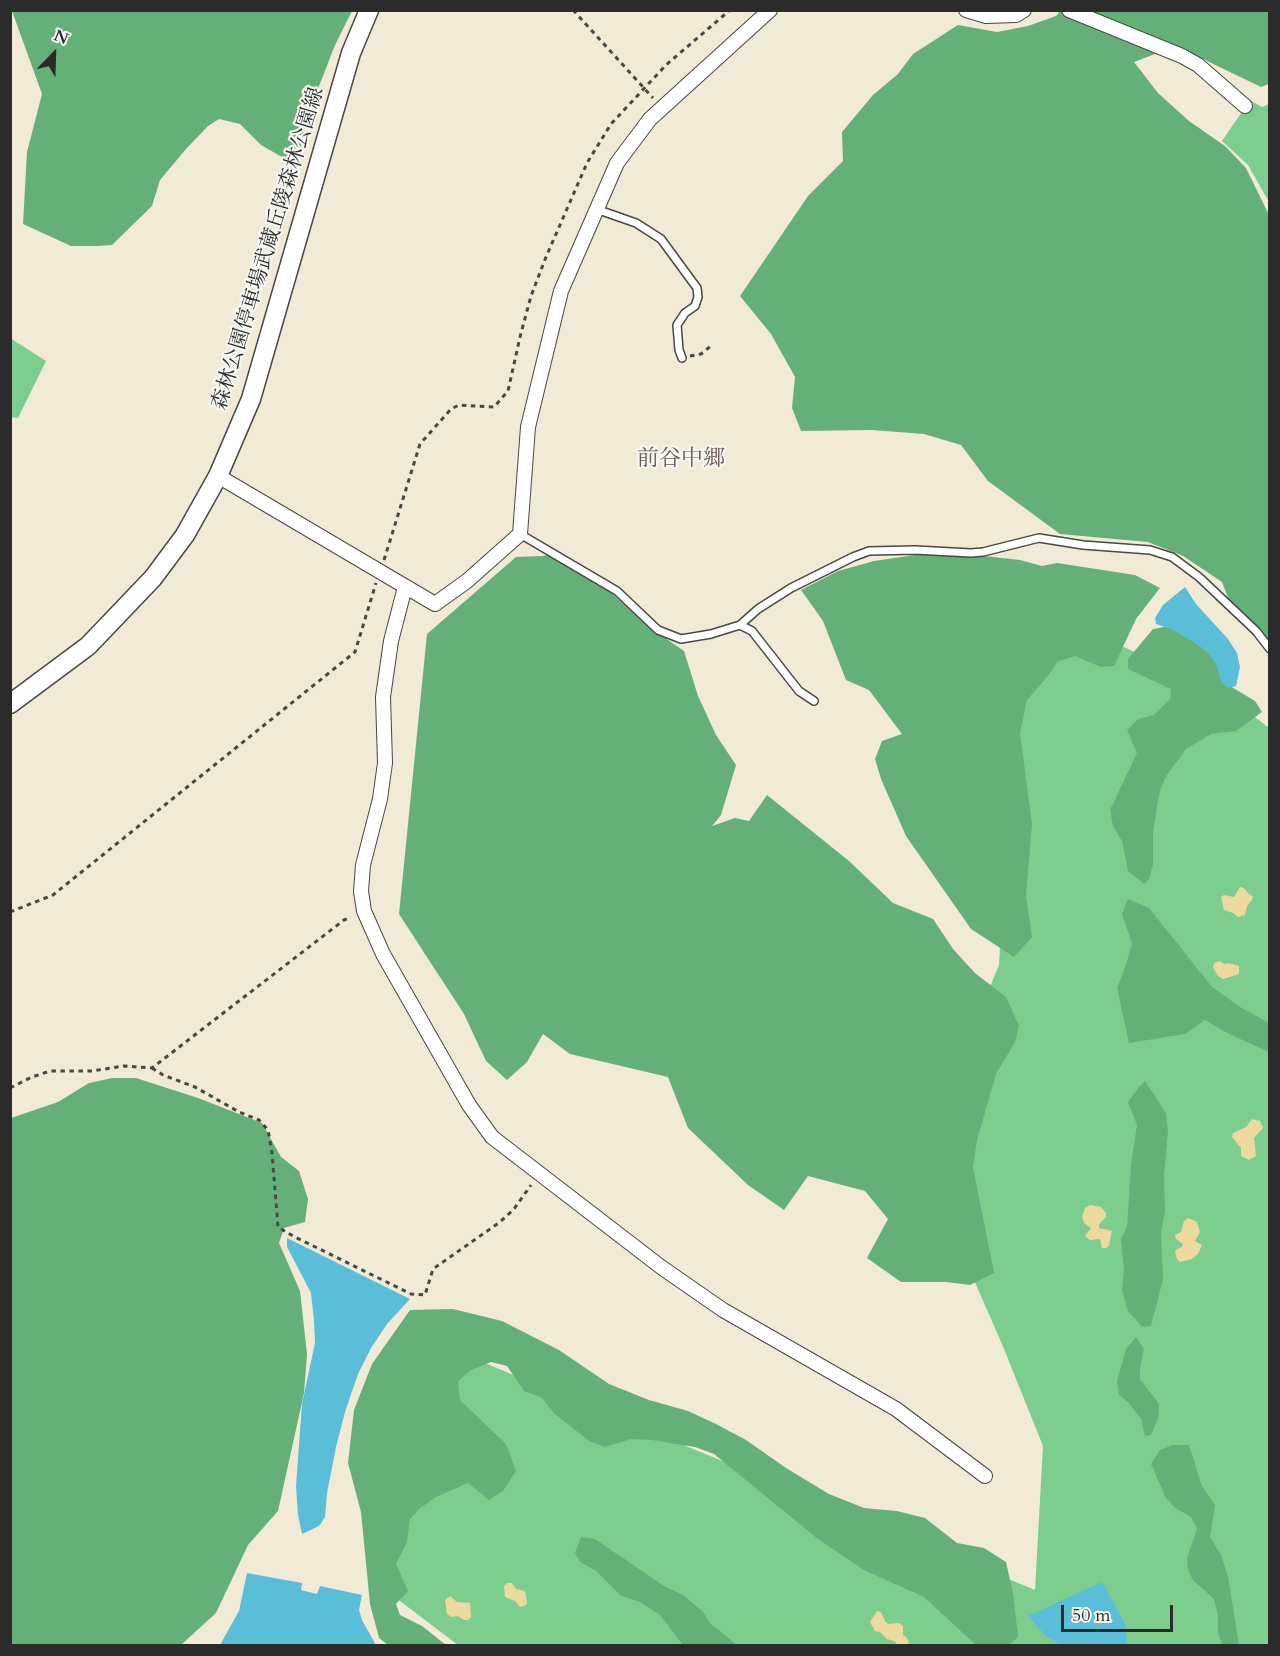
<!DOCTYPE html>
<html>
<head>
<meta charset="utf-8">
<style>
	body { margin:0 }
	#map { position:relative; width:1280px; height:1656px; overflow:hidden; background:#f1ead7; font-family:Cardo,serif }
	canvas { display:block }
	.frame { position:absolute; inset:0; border:12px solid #2b2b2b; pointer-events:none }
	.north { position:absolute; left:24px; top:24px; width:60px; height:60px; -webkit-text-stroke:4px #f6f6f2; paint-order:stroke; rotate:23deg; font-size:16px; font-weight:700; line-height:24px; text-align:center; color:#2b2b2b }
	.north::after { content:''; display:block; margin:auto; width:21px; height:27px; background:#2b2b2b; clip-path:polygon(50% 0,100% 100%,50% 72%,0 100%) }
	.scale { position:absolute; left:1061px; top:1605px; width:112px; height:27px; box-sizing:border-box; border:3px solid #2b2b2b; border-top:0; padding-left:8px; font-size:18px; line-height:21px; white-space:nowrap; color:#2b2b2b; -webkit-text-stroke:4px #f6f6f2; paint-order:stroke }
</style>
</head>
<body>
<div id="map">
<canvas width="1280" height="1656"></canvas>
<div class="frame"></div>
<div class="north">N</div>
<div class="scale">50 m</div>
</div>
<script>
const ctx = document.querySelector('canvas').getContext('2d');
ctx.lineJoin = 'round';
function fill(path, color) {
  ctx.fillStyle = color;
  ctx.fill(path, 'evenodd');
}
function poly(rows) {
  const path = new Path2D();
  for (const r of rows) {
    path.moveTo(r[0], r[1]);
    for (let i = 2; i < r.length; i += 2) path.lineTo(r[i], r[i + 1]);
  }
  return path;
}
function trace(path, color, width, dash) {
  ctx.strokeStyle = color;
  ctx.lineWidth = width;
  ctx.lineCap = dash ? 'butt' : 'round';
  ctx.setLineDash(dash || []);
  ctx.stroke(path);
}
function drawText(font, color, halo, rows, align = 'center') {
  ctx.font = font + ' Cardo,"Noto Serif JP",serif';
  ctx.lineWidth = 4.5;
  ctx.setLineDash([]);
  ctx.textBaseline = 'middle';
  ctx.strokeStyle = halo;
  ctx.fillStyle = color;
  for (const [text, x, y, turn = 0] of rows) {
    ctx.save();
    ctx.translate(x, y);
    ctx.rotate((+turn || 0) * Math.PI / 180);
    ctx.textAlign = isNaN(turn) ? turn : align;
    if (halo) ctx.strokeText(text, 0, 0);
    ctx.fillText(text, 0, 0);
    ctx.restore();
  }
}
fill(poly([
	[1250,100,1262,107,1269,104,1269,202,1248,165,1222,141],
	[10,338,46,361,18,418,11,417],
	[1041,638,1104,638,1223,692,1269,728,1269,1645,458,1645,388,1592,423,1376,475,1359,1035,1590,1043,1446,1002,1344,920,1157,999,965,1013,713]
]), '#7ccd8e');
fill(poly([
	[1061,10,1269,11,1269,84,1261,87,1176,46,1134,62,1158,93,1189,121,1225,146,1246,168,1269,215,1269,645,1232,608,1222,582,1183,556,1148,542,1060,534,988,481,961,445,924,434,872,430,801,431,792,408,795,377,771,334,740,296,808,196,843,161,842,132,873,95,898,74,913,54,958,25,997,32,1028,26,1056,16],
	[12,11,352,11,335,45,309,112,296,165,261,145,240,124,219,119,208,126,186,149,160,180,152,206,112,245,97,246,71,246,23,224,27,152,42,94],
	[560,553,598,580,645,624,684,651,698,696,716,735,736,765,721,815,712,826,735,818,749,821,767,795,849,861,893,903,933,919,953,949,975,973,1006,997,1019,1026,1015,1042,996,1074,977,1140,973,1167,994,1273,970,1285,946,1282,901,1282,867,1258,888,1219,865,1191,808,1176,784,1210,748,1185,688,1128,668,1077,570,1054,543,1034,527,1062,507,1080,486,1061,464,1014,399,914,427,634,516,557,542,556],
	[957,553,1020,560,1042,566,1057,563,1135,575,1160,588,1136,619,1114,666,1101,667,1075,656,1057,662,1047,677,1027,700,1020,733,1032,824,1026,895,1032,937,1014,957,971,929,906,836,881,779,875,759,882,741,902,734,869,690,846,680,823,621,801,590,838,571,874,561,922,554],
	[1169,626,1207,646,1219,664,1225,683,1255,701,1262,712,1236,731,1211,734,1186,749,1167,775,1161,787,1158,801,1153,832,1153,864,1149,879,1144,884,1128,871,1122,841,1113,826,1110,810,1137,753,1127,730,1138,719,1154,715,1170,699,1171,689,1128,669,1128,659,1153,629],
	[1128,899,1149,908,1212,987,1240,1007,1269,1023,1269,1052,1227,1033,1205,1020,1185,1034,1129,1043,1117,988,1126,965,1132,943,1122,914],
	[112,1078,136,1078,198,1098,262,1123,281,1157,299,1171,308,1199,305,1222,284,1228,279,1243,300,1291,307,1354,304,1393,278,1511,248,1545,216,1613,181,1645,11,1645,11,1118,58,1102,89,1083],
	[1145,1081,1166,1113,1168,1131,1164,1175,1165,1212,1161,1232,1163,1279,1151,1326,1142,1327,1128,1311,1122,1291,1124,1270,1121,1239,1127,1227,1131,1165,1137,1125,1128,1102,1139,1087],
	[453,1309,502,1321,559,1350,609,1384,649,1400,688,1411,716,1424,746,1440,786,1468,829,1494,864,1508,897,1511,925,1518,957,1543,984,1548,1006,1562,1013,1593,1018,1637,1009,1645,976,1645,924,1597,864,1570,818,1539,714,1454,695,1447,652,1440,631,1439,605,1447,589,1441,554,1413,542,1398,524,1391,507,1366,491,1362,471,1370,458,1381,460,1400,506,1444,516,1471,503,1491,489,1500,468,1483,436,1497,420,1508,410,1519,407,1542,396,1564,408,1591,396,1604,400,1615,422,1626,446,1645,388,1645,379,1638,370,1604,361,1512,348,1463,354,1410,372,1364,410,1310],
	[1136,1337,1144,1349,1140,1367,1140,1379,1159,1404,1158,1418,1151,1435,1145,1436,1141,1419,1129,1403,1119,1395,1117,1381,1126,1349],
	[1173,1445,1189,1445,1202,1486,1215,1505,1210,1537,1221,1555,1228,1577,1239,1645,1222,1645,1218,1632,1218,1615,1214,1599,1193,1580,1188,1570,1187,1558,1197,1528,1191,1517,1174,1507,1166,1498,1151,1464,1160,1450],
	[581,1537,595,1539,664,1586,683,1595,703,1612,710,1623,737,1645,683,1645,660,1615,640,1602,620,1595,595,1570,580,1562,575,1553]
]), '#65b079');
fill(poly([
	[1240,887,1244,888,1249,894,1253,896,1252,900,1247,906,1245,915,1238,917,1233,913,1224,910,1221,897,1224,895,1234,897],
	[1220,961,1224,964,1229,963,1239,966,1239,974,1223,979,1218,976,1213,968,1214,963],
	[1252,1119,1260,1121,1263,1128,1254,1138,1256,1156,1249,1160,1241,1156,1241,1148,1232,1137,1233,1133,1246,1127],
	[1090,1205,1101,1207,1106,1213,1106,1217,1099,1224,1099,1228,1112,1231,1109,1246,1106,1248,1102,1248,1100,1239,1090,1240,1085,1236,1091,1228,1084,1223,1082,1217,1085,1208],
	[1188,1218,1197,1222,1200,1232,1195,1241,1202,1245,1198,1254,1192,1259,1180,1262,1177,1259,1175,1252,1177,1249,1182,1247,1183,1244,1176,1239,1175,1235,1181,1232,1184,1221],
	[507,1583,512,1583,516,1589,525,1591,527,1603,526,1605,520,1607,515,1601,505,1597,504,1586],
	[450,1596,457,1602,470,1603,471,1617,468,1620,464,1620,458,1616,451,1617,447,1614,445,1600],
	[877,1611,881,1612,885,1621,888,1624,899,1623,903,1626,903,1635,907,1638,909,1643,906,1645,898,1645,894,1641,887,1639,880,1632,875,1631,870,1622]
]), '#eeda9e');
fill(poly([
	[1185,587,1196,604,1228,639,1237,653,1240,667,1236,686,1228,688,1221,682,1217,666,1208,653,1197,644,1173,630,1156,624,1155,618,1163,605],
	[287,1238,410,1299,387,1324,371,1348,358,1374,345,1412,336,1447,327,1493,325,1517,319,1526,302,1534,298,1515,296,1486,302,1404,315,1343,314,1321,311,1293,287,1247],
	[247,1573,302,1583,301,1590,317,1594,320,1586,362,1595,359,1610,362,1620,376,1645,220,1645,239,1611],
	[1102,1582,1126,1626,1127,1645,1058,1645,1057,1642,1046,1636,1028,1616]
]), '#5abed8');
const service = poly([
	[596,209,636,223,661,239,697,288,698,297,695,306,685,313,677,325,679,350,682,358],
	[520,534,617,591,658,630,681,639,711,634,740,625,758,609,791,588,853,557,869,551,915,550,971,553,983,552,1039,538,1083,545,1150,550,1172,557,1199,577,1256,631,1270,649],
	[740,625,752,631,799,691,814,701]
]);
const minor = poly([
	[966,10,986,16,1016,15,1024,10],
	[1069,10,1182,56,1198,65,1245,106],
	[218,476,435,604,467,581,520,534,528,427,561,291,617,163,650,119,770,10],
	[405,587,391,641,383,697,385,763,380,799,363,865,361,891,364,911,383,954,469,1105,492,1137,661,1267,723,1310,896,1409,985,1476]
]);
const secondary = poly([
	[10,704,88,646,153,578,185,535,218,476,251,399,351,53,369,10]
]);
trace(service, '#494845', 10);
trace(minor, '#494845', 16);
trace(secondary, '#494845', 21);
trace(poly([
	[573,10,653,98],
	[690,356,701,354,712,345],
	[384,560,420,444,451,409,459,405,494,407,508,391,520,337,531,296,546,257,587,163,611,124,666,65,730,10],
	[10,912,53,895,355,652,376,583],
	[152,1068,163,1075,195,1087,239,1112,259,1120,268,1130,272,1153,278,1227,293,1236,411,1294,425,1295,433,1269,500,1222,514,1209,531,1185],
	[10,1088,32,1077,50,1071,92,1071,124,1066,152,1068,344,920,351,917]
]), '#494845', 3, [4.5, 4.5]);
trace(service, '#fff', 7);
trace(minor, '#fff', 14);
trace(secondary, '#fff', 18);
drawText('21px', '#2b2b2b', '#f6f6f2', [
	["森林公園停車場武蔵丘陵森林公園線",269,249,-73]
]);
drawText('22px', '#6b5a56', '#f6f6f2', [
	["前谷中郷",681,460]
]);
</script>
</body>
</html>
